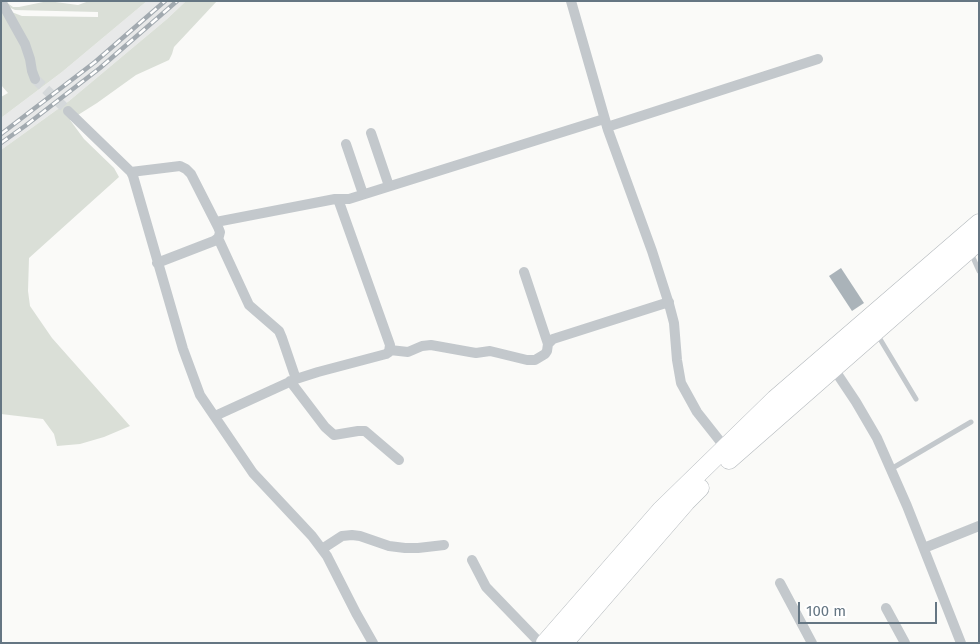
<!DOCTYPE html>
<html>
<head>
<meta charset="utf-8">
<style>
	body { margin:0 }
	#map { position:relative; width:980px; height:644px; overflow:hidden; background:#fafaf8; font-family:"Fira Sans",sans-serif }
	canvas { display:block }
	.frame { position:absolute; inset:0; border:2px solid #657683; pointer-events:none }
	.scale { position:absolute; left:798px; top:602px; width:139px; height:22px; box-sizing:border-box; border:2px solid #657683; border-top:0; padding-left:6px; font-size:15px; line-height:18px; white-space:nowrap; color:#657683; -webkit-text-stroke:4px #fff; paint-order:stroke }
</style>
</head>
<body>
<div id="map">
<canvas width="980" height="644"></canvas>
<div class="frame"></div>
<div class="scale">100 m</div>
</div>
<script>
const ctx = document.querySelector('canvas').getContext('2d');
ctx.lineJoin = 'round';
function fill(path, color) {
  ctx.fillStyle = color;
  ctx.fill(path, 'evenodd');
}
function poly(rows) {
  const path = new Path2D();
  for (const r of rows) {
    path.moveTo(r[0], r[1]);
    for (let i = 2; i < r.length; i += 2) path.lineTo(r[i], r[i + 1]);
  }
  return path;
}
function trace(path, color, width, dash) {
  ctx.strokeStyle = color;
  ctx.lineWidth = width;
  ctx.lineCap = dash ? 'butt' : 'round';
  ctx.setLineDash(dash || []);
  ctx.stroke(path);
}
fill(poly([
	[147,1,186,1,167,19,69,101,1,150,1,118,62,72]
]), '#e8e9e9');
fill(poly([
	[48,1,78,5,89,1,147,1,62,72,1,118,1,97,8,93,1,85,1,8,22,16,98,17,98,12,15,10,2,4,6,2,13,7,19,7],
	[186,1,217,1,174,47,172,54,169,60,136,75,97,103,70,120,84,139,114,168,119,177,29,258,28,291,30,306,52,338,130,426,104,437,80,444,57,446,54,434,43,419,1,414,1,150,69,101,167,19]
]), '#dadfd7');
fill(poly([
	[841,268,864,303,852,311,829,276]
]), '#aab3b9');
trace(poly([
	[35,79,68,111]
]), '#d5d9db', 10, [10, 5]);
const highway = poly([
	[729,460,979,241],
	[545,643,661,510,775,399,979,223],
	[564,643,686,502,700,488]
]);
trace(highway, '#b4b9bd', 19);
trace(poly([
	[971,253,979,271],
	[877,334,916,399],
	[891,469,971,422]
]), '#c3c8cc', 5);
trace(poly([
	[1,1,25,44,30,59,32,71,35,79],
	[571,1,608,130,652,251,669,304,674,323,677,360,681,383,697,412,727,450],
	[68,111,131,172,133,176,183,349,200,395,253,473,312,536,327,556,356,613,373,643],
	[607,127,818,59],
	[371,133,389,186],
	[346,144,363,194],
	[131,172,180,166,186,169,191,174,218,227,220,232,219,236,218,238,214,241,157,263],
	[216,222,335,199,349,199,604,119],
	[218,238,249,305,279,331,282,338,296,379],
	[524,272,548,344],
	[390,350,408,352,422,346,431,345,470,352,476,353,490,351,527,360,535,360,545,354,547,351,548,344,553,339,669,302],
	[832,366,856,402,877,438,907,506,961,643],
	[290,381,325,427,334,435,358,431,365,431,399,460],
	[215,416,296,379,318,372,386,354,389,352,390,345,338,199],
	[924,548,979,526],
	[322,549,342,536,352,535,360,536,389,546,405,548,418,548,444,545],
	[472,560,486,587,540,643],
	[780,583,812,643],
	[886,608,905,643]
]), '#c3c8cc', 10);
trace(highway, '#fff', 18);
const rail = poly([
	[1,134,95,62,165,1],
	[1,143,25,126,100,68,177,1]
]);
trace(rail, '#a2aab0', 4.5);
trace(rail, '#fff', 2.5, [8]);
</script>
</body>
</html>
